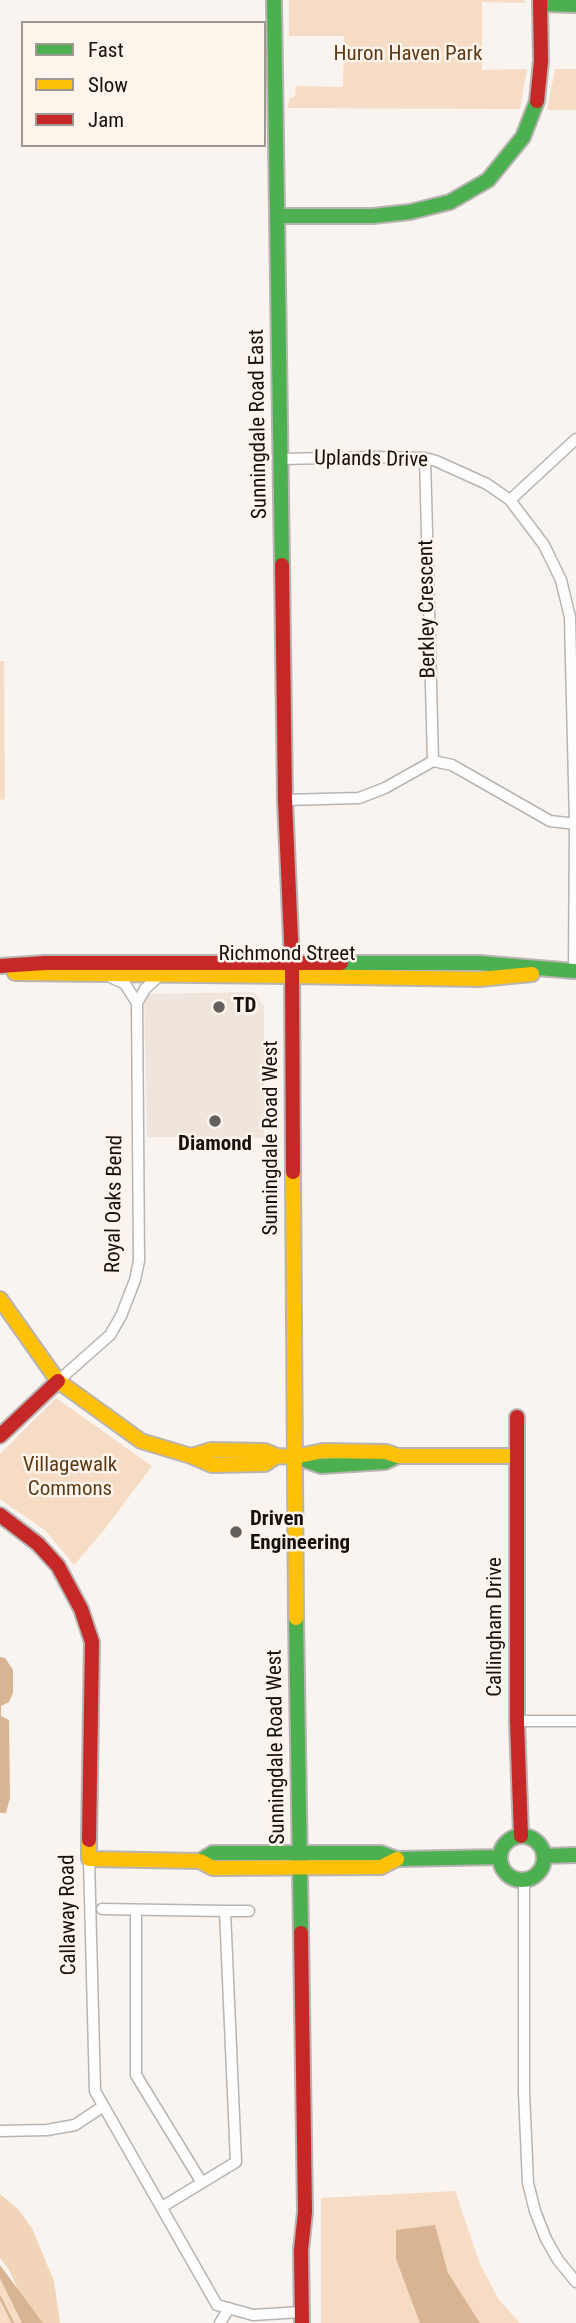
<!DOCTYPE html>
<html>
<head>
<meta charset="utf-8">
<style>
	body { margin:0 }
	#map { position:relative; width:576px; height:2323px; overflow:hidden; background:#f9f4f0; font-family:"Roboto Condensed",sans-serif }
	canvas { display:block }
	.legend { position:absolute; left:21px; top:21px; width:245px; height:126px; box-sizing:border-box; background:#fdf4ec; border:2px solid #a09993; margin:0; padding:9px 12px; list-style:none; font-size:21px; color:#14110e }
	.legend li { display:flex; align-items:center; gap:14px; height:35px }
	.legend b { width:35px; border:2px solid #a09993 }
</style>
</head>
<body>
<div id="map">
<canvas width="576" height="2323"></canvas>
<ul class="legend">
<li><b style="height:9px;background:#4caf50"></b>Fast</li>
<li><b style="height:9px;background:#ffc107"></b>Slow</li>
<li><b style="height:9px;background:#c62828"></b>Jam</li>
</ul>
</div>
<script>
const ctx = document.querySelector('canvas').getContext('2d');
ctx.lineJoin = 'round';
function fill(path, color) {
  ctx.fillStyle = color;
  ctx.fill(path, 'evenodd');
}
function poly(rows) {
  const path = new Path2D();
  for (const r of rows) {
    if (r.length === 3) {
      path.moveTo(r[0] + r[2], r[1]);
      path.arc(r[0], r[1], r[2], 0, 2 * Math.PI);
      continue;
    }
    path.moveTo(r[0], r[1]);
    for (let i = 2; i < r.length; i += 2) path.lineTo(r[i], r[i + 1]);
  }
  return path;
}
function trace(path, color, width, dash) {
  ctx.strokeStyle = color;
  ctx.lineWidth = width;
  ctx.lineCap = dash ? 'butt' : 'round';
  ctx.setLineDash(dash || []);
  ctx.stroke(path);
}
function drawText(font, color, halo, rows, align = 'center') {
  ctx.font = font + ' "Roboto Condensed",sans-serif';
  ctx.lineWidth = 5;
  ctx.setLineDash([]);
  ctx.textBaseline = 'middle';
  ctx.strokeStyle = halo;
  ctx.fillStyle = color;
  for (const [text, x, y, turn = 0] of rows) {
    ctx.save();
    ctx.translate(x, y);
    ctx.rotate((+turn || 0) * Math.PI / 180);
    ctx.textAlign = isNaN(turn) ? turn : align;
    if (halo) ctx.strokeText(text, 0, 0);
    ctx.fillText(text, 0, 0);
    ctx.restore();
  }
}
fill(poly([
	[254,992,264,1006,264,1138,147,1137,144,994]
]), '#efe5dc');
fill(poly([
	[289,0,524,0,525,3,482,2,482,70,527,69,520,109,288,108,289,99,295,96,296,86,343,87,344,36,289,36],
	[555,69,576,69,576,110,547,110],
	[0,661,4,661,5,799,0,800],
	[56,1398,152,1466,104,1530,74,1565,46,1531,0,1499,0,1454],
	[455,2191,480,2264,499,2300,520,2323,321,2323,321,2198],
	[0,2266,30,2323,0,2323]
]), '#f6dcc5');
fill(poly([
	[0,2194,18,2209,32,2228,54,2281,60,2323,34,2323,9,2270,0,2258]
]), '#f2d5b8');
fill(poly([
	[0,1657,5,1658,13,1670,13,1693,9,1702,1,1706,1,1716,9,1720,10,1798,6,1813,0,1813],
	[435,2225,448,2273,480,2323,420,2323,396,2259,396,2230],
	[0,2265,43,2323,22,2323,0,2278]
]), '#d8b493');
trace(poly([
	[0,2297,13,2323]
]), '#d8b493', 2.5);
const street = poly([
	[425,458,433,761],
	[281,459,373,457,425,458,436,461,487,484,510,500,544,545,561,580,570,617,575,824,574,971],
	[510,500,576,439],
	[285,800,359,798,385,788,433,761,452,765,550,821,576,824],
	[137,1003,145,989,160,975],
	[58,1381,110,1335,121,1316,135,1280,139,1261,137,1003,125,984,106,975],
	[517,1721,576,1721],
	[89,1859,95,2091,217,2305,253,2315,301,2312],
	[524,1880,524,2092,528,2183,535,2211,546,2239,558,2260,576,2282],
	[102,1909,225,1911,236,2162,162,2207],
	[136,1910,136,2075,202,2183],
	[225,1911,249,1911],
	[0,2131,47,2130,75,2125,102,2107],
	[220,2323,229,2308]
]);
const fast = poly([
	[274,0,282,565],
	[540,4,576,5],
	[277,216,373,216,410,212,450,202,488,180,523,137,537,101],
	[341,963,479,963,574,971],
	[296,1457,321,1466,385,1462,398,1456],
	[296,1618,301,1933],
	[522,1858,22],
	[544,1856,576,1855],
	[200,1861,213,1853,381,1853,397,1859,500,1857]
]);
const slow = poly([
	[15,973,292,976],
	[292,976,480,979,532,974],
	[293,1172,296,1618],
	[0,1299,58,1381,141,1441,191,1456,212,1465,265,1464,277,1456],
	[191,1456,211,1450,265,1451,277,1456,294,1457,323,1451,386,1452,398,1456,517,1456],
	[89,1840,89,1859,200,1861,213,1868,381,1867,397,1859]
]);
const jam = poly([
	[537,101,541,61,540,0],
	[282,565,285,800,292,963,341,963],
	[0,966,45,963,292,963,293,1172],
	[517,1417,517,1721,521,1836],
	[0,1436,58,1381],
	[0,1515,38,1544,58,1566,81,1609,92,1642,89,1840],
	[301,1933,305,2212,301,2250,302,2323]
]);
trace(street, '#b8b4b1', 13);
trace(fast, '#b8b4b1', 18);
trace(slow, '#b8b4b1', 18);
trace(jam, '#b8b4b1', 18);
trace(street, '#fefdfd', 10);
trace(fast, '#4caf50', 14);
trace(slow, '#ffc107', 14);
trace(jam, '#c62828', 14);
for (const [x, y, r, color] of [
	[219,1007,7,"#64605d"],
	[215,1121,7,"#64605d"],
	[236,1532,7,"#64605d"]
]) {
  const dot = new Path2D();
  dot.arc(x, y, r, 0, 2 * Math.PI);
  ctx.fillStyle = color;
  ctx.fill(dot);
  trace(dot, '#fdf4ec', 2.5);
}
drawText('21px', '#5c3a16', '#fdf4ec', [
	["Huron Haven Park",408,55],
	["Villagewalk",70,1466],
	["Commons",70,1490]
]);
drawText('21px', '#14110e', '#fdf4ec', [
	["Sunningdale Road East",259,424,-91],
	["Uplands Drive",371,460,1],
	["Berkley Crescent",428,609,-91],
	["Richmond Street",287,955],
	["Sunningdale Road West",272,1138,-90],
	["Royal Oaks Bend",115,1204,-89],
	["Callingham Drive",496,1627,-90],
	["Sunningdale Road West",277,1747,-91],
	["Callaway Road",69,1915,-91]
]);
drawText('bold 21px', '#14110e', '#fdf4ec', [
	["TD",233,1007],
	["Diamond",215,1145,"center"],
	["Driven",250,1520],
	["Engineering",250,1544]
], 'left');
</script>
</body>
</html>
